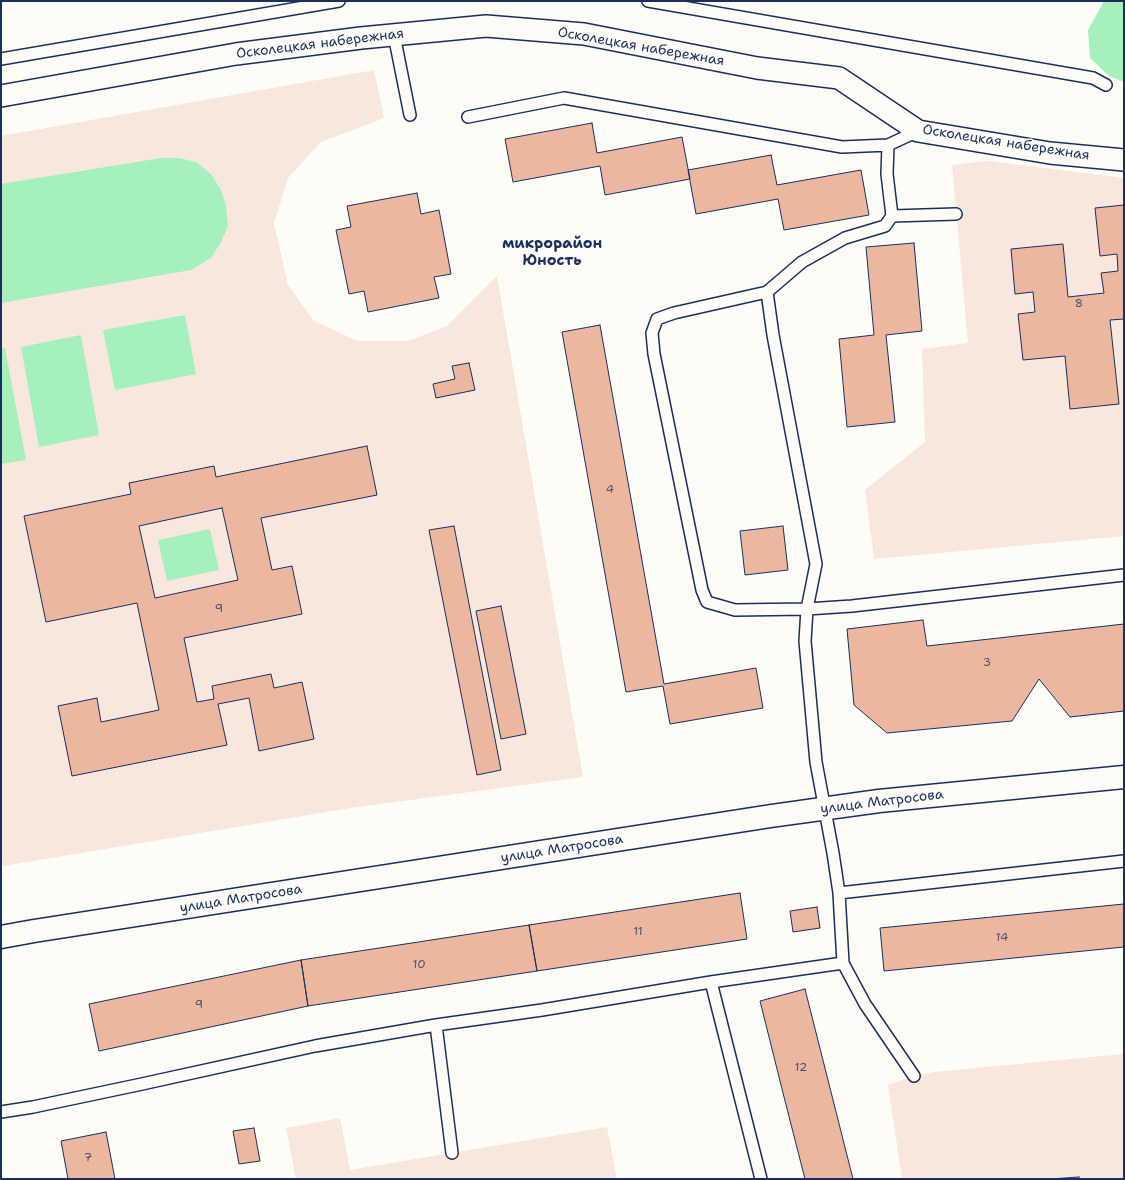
<!DOCTYPE html>
<html>
<head>
<meta charset="utf-8">
<style>
	body { margin:0 }
	#map { position:relative; width:1125px; height:1180px; overflow:hidden; background:#fdfcf7; font-family:"Shantell Sans",sans-serif }
	canvas { display:block }
	.frame { position:absolute; inset:0; border:2px solid #1b2f5e; pointer-events:none }
</style>
</head>
<body>
<div id="map">
<canvas width="1125" height="1180"></canvas>
<div class="frame"></div>
</div>
<script>
const ctx = document.querySelector('canvas').getContext('2d');
ctx.lineJoin = 'round';
function fill(path, color) {
  ctx.fillStyle = color;
  ctx.fill(path, 'evenodd');
}
function poly(rows) {
  const path = new Path2D();
  for (const r of rows) {
    path.moveTo(r[0], r[1]);
    for (let i = 2; i < r.length; i += 2) path.lineTo(r[i], r[i + 1]);
  }
  return path;
}
function trace(path, color, width, dash) {
  ctx.strokeStyle = color;
  ctx.lineWidth = width;
  ctx.lineCap = dash ? 'butt' : 'round';
  ctx.setLineDash(dash || []);
  ctx.stroke(path);
}
function drawText(font, color, halo, rows, align = 'center') {
  ctx.font = font + ' "Shantell Sans",sans-serif';
  ctx.lineWidth = 3;
  ctx.setLineDash([]);
  ctx.textBaseline = 'middle';
  ctx.strokeStyle = halo;
  ctx.fillStyle = color;
  for (const [text, x, y, turn = 0] of rows) {
    ctx.save();
    ctx.translate(x, y);
    ctx.rotate((+turn || 0) * Math.PI / 180);
    ctx.textAlign = isNaN(turn) ? turn : align;
    if (halo) ctx.strokeText(text, 0, 0);
    ctx.fillText(text, 0, 0);
    ctx.restore();
  }
}
fill(poly([
	[374,70,384,118,321,142,288,178,274,223,288,285,314,321,357,341,408,341,447,326,497,276,583,777,350,808,3,866,1,857,1,136],
	[988,161,1124,178,1124,536,874,559,865,490,925,442,922,349,968,343,952,165],
	[1124,1054,1124,1179,902,1179,888,1085,914,1076,934,1072],
	[340,1118,350,1170,607,1127,617,1179,295,1179,296,1179,286,1128]
]), '#f8e7dd');
fill(poly([
	[1104,1,1124,1,1124,82,1109,76,1090,58,1088,30],
	[161,158,178,158,196,162,211,174,221,190,226,206,228,226,221,242,211,258,191,270,1,303,1,184],
	[185,315,196,374,115,390,103,330],
	[81,335,99,435,39,447,21,347],
	[5,348,26,460,1,464,1,349],
	[210,529,219,570,167,581,158,540]
]), '#a6f0be');
const building = poly([
	[592,123,597,153,682,137,690,179,605,195,600,166,513,182,505,139,592,123],
	[771,155,777,185,861,170,869,215,784,230,778,199,696,214,688,170,771,155],
	[417,193,421,214,439,210,451,274,434,277,439,298,368,312,364,291,349,294,336,230,351,227,347,206,417,193],
	[1124,205,1124,319,1110,320,1119,404,1070,409,1065,356,1023,360,1018,314,1035,312,1033,292,1015,294,1011,249,1063,244,1068,297,1104,293,1101,273,1118,271,1117,254,1100,256,1095,208,1124,205],
	[914,243,922,331,886,335,895,422,847,427,839,339,874,335,866,247,914,243],
	[600,325,664,684,756,668,763,708,670,724,663,686,626,692,562,332,600,325],
	[469,363,475,390,436,398,433,384,455,379,452,366,469,363],
	[367,446,377,495,261,518,272,570,292,566,302,614,184,638,197,702,214,699,212,686,271,674,274,688,302,682,314,739,259,751,249,698,218,704,227,745,72,776,58,706,97,698,101,722,159,710,137,603,46,622,24,516,131,494,129,483,214,466,216,477,367,446],
	[222,508,238,580,155,598,139,526,222,508],
	[454,526,501,770,477,775,429,530,454,526],
	[783,526,788,570,745,575,740,531,783,526],
	[501,606,526,734,501,739,476,611,501,606],
	[923,620,927,646,1124,624,1124,711,1070,717,1039,679,1012,721,887,733,854,705,847,629,923,620],
	[740,893,747,939,537,971,529,925,740,893],
	[1124,904,1124,947,884,971,880,928,1124,904],
	[817,907,820,928,793,932,790,911,817,907],
	[529,925,537,971,308,1006,301,960,529,925],
	[301,960,308,1006,99,1051,89,1004,301,960],
	[805,989,853,1179,805,1179,784,1097,760,1001,805,989],
	[254,1128,260,1161,239,1164,233,1131,254,1128],
	[106,1132,115,1179,68,1179,61,1141,106,1132],
	[1079,1177,1079,1179,1050,1179,1079,1177]
]);
fill(building, '#ecb79f');
trace(building, '#1b2f5e', 1);
const lane = poly([
	[648,1,1093,78,1106,85],
	[394,35,410,115],
	[1,59,339,1],
	[468,117,564,98,842,147,888,145,918,131],
	[888,145,887,174,892,216,885,226,845,238,802,262,767,292,773,335,816,564,807,609,805,641,816,762,833,853,839,893,843,963,865,1004,914,1076],
	[892,216,956,214],
	[767,292,674,313,657,319,652,333,654,354,702,590,707,602,735,610,807,609,852,606,1124,575],
	[839,893,1124,861],
	[711,982,761,1179],
	[436,1025,452,1153],
	[1,1112,33,1107,142,1084,315,1046,436,1025,542,1010,711,982,843,963]
]);
const street = poly([
	[1,96,236,54,361,38,486,26,584,34,757,68,839,78,918,131,1050,153,1124,160]
]);
const secondary = poly([
	[1,937,34,931,771,816,879,801,1124,777]
]);
trace(lane, '#1b2f5e', 14);
trace(street, '#1b2f5e', 24);
trace(secondary, '#1b2f5e', 25);
trace(lane, '#fdfcf7', 11);
trace(street, '#fdfcf7', 21);
trace(secondary, '#fdfcf7', 22);
drawText('12px', '#4f516e', null, [
	["8",1079,304],
	["4",610,490],
	["9",219,609],
	["3",987,663],
	["11",638,932],
	["14",1002,938],
	["10",419,965],
	["9",199,1005],
	["12",801,1068],
	["7",88,1158]
]);
drawText('14px', '#1b2f5e', '#fdfcf7', [
	["Осколецкая набережная",320,44,-7],
	["Осколецкая набережная",641,47,10],
	["Осколецкая набережная",1006,143,9],
	["улица Матросова",882,802,-7],
	["улица Матросова",562,849,-9],
	["улица Матросова",241,899,-9]
]);
drawText('bold 15px', '#1b2f5e', '#fdfcf7', [
	["микрорайон",552,244],
	["Юность",552,261]
]);
</script>
</body>
</html>
